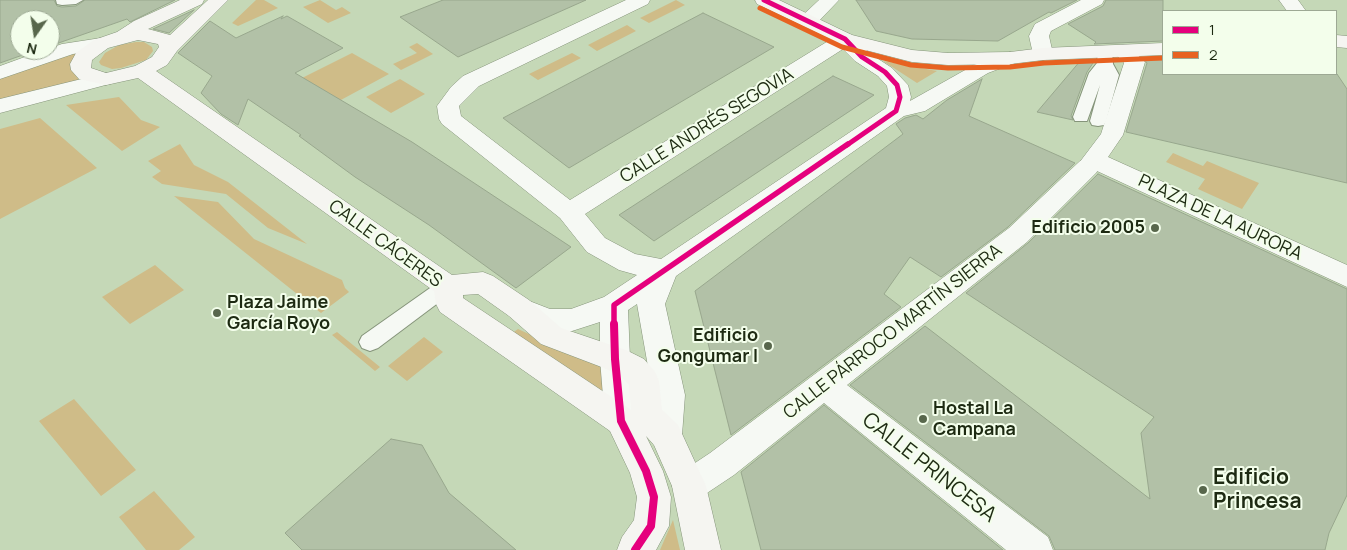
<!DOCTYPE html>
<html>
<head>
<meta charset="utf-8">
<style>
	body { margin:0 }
	#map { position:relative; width:1347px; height:550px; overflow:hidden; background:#c5d8b7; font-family:Manrope,sans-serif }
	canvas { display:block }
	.legend { position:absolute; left:1162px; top:10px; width:175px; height:65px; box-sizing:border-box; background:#f3feeb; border:1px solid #9da994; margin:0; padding:6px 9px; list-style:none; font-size:15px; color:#1d2a12 }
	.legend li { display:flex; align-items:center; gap:10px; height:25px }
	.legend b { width:25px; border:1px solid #9da994 }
	.north { position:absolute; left:10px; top:10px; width:50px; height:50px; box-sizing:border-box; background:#f3feeb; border:1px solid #9da994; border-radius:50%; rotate:193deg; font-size:14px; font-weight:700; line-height:20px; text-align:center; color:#1d2a12 }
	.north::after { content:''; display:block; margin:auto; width:18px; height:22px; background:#58674c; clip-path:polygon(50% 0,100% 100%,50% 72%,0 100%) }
</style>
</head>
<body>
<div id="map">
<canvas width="1347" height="550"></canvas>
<ul class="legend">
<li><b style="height:6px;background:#e5007d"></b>1</li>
<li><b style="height:6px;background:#e76221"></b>2</li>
</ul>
<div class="north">N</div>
</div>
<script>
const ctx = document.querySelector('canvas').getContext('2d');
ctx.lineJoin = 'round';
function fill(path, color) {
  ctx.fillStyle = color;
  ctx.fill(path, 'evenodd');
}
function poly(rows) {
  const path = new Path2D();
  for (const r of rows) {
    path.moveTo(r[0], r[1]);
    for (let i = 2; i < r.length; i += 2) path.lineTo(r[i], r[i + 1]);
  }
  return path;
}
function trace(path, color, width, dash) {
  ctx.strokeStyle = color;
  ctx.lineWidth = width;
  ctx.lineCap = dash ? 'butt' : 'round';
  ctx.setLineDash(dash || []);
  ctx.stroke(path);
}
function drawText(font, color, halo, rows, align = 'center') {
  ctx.font = font + ' Manrope,sans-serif';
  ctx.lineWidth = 4;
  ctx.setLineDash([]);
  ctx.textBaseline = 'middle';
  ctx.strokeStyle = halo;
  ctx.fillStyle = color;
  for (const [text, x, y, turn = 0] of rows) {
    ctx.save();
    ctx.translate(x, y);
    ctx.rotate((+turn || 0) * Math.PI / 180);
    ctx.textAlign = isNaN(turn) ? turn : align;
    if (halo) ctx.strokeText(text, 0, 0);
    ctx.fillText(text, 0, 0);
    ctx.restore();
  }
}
fill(poly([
	[256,0,264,0,278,8,238,26,232,23],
	[320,0,336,10,342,7,351,13,328,23,303,7],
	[676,0,685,5,649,23,640,18],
	[627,25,636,31,597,51,588,45],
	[136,42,144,42,152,47,153,51,146,60,121,68,112,69,101,65,99,62,105,53,119,45],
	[417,43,433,54,401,70,393,64,417,53,409,47],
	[89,48,90,80,0,105,0,75],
	[352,53,389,74,302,121,266,96],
	[572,53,581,58,538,80,529,74],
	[883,61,937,71,917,83],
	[400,79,425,94,391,113,366,97],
	[119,97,141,120,160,127,122,151,66,105],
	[40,118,97,168,0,219,0,129],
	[180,144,194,165,228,182,307,244,268,228,226,194,162,184,152,177,161,171,148,161],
	[1173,153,1203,166,1207,161,1259,183,1242,209,1198,189,1205,179,1166,162],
	[174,196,218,202,254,239,342,280,345,288,349,292,321,313],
	[155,265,184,290,130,324,102,297],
	[518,329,546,342,603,362,605,400,511,334],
	[337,332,380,367,375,371,332,335],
	[424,337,443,352,407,381,388,366],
	[74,399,136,470,101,496,39,421],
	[154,491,195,537,179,550,146,550,119,517],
	[673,520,680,550,660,550]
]), '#cfbc88');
const building = poly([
	[0,0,54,0,57,6,62,7,76,6,85,0,175,0,130,22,127,19,50,46,50,20,20,20,20,50,37,50,0,63,0,0],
	[443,0,586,0,458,57,400,17,443,0],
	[856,0,1077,0,1051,13,1049,12,998,41,912,39,876,31,856,0],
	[1106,0,1163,0,1163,41,1094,44,1096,42,1068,24,1103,6,1106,0],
	[194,10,169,33,153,29,194,10],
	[703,13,774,47,569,168,503,118,703,13],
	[283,16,281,19,287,16,343,48,295,73,412,142,571,247,516,288,429,225,355,177,299,136,301,135,248,99,238,125,221,114,201,93,212,76,178,53,210,21,236,38,283,16],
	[1163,57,1163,74,1337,74,1347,89,1347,183,1126,132,1147,63,1143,58,1163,57],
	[1081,60,1095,60,1087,72,1071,116,1073,120,1037,112,1081,60],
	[833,76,874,95,654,241,619,215,833,76],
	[982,79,969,116,1075,163,1008,227,941,277,910,257,884,294,901,307,731,435,695,291,903,134,896,124,905,118,916,115,923,119,947,100,982,79],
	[1098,174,1347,289,1347,495,1329,533,1325,550,1055,550,1049,536,850,385,925,326,1150,499,1141,433,1154,417,966,293,1028,243,1098,174],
	[824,405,1003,550,761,550,741,472,824,405],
	[391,439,422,445,449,493,516,550,302,550,285,533,391,439]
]);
fill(building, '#b2c1a7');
trace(building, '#98a78d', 1);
const service = poly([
	[56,0,83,0,76,4,62,5,57,4,56,0],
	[1105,47,1110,48,1112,51,1113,64,1119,75,1106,121,1104,125,1098,126,1092,125,1090,121,1100,85,1087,121,1075,121,1073,117,1089,73,1097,63,1098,51,1100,48,1105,47],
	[447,278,454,281,457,286,454,291,378,348,370,351,362,348,359,342,362,336,440,281,447,278]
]);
const pedestrian = poly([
	[1279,0,1298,0,1306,11,1287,11,1279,0],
	[1123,45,1130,47,1145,62,1123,135,1108,157,1347,265,1347,287,1097,171,1088,175,1080,173,1076,167,1101,134,1124,63,1113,51,1116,47,1123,45]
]);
const minor = poly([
	[626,0,650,0,648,4,479,86,459,106,461,116,570,200,838,35,845,33,852,35,869,53,892,68,908,85,911,97,910,101,974,65,1010,52,1017,54,1020,58,1017,62,988,73,925,111,904,116,676,276,665,304,685,395,682,435,678,445,666,450,654,445,650,435,653,395,637,304,628,310,630,359,637,421,632,431,621,435,610,431,605,421,600,359,600,322,572,331,548,331,509,316,505,308,509,300,519,297,550,309,571,309,604,297,637,275,619,270,587,252,560,218,442,124,439,119,437,106,451,87,463,76,626,0],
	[843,49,855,61,878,76,887,86,889,97,886,108,661,259,635,254,605,238,585,214,843,49],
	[819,0,839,0,815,25,808,27,801,25,798,21,801,17,819,0],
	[1081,0,1104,0,1102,4,1051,31,1049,36,1053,54,1050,58,1043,60,1036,58,1033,54,1029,36,1035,24,1081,0],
	[101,38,108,40,111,44,108,48,73,54,0,79,0,66,44,50,50,50,50,48,62,44,101,38],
	[106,73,113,75,117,79,113,83,0,113,0,99,106,73],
	[1088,159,1096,161,1100,167,1096,173,1027,242,847,385,1048,537,1053,550,1006,550,824,403,734,475,701,497,689,502,677,497,672,486,677,475,710,453,1009,228,1080,161,1088,159]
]);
const secondary = poly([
	[180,0,204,0,202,4,148,29,170,35,208,0,228,0,177,51,167,65,156,71,452,275,483,272,493,276,529,300,561,328,626,350,644,359,655,372,659,381,662,410,678,425,706,486,721,550,685,550,672,486,654,445,646,436,663,471,671,497,669,526,656,550,617,550,622,537,634,520,637,497,630,473,610,431,440,312,436,304,434,291,138,78,106,85,79,79,71,70,70,64,76,53,94,40,117,32,134,21,180,0],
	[138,40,158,44,159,47,152,57,135,66,106,73,91,68,92,60,108,48,138,40],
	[478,294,509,316,541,344,604,368,622,377,629,385,631,410,463,298,463,295,478,294],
	[755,0,779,0,852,35,912,50,948,53,1010,52,1043,48,1163,43,1163,55,1043,60,1010,64,948,65,912,62,838,43,757,4,755,0],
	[1336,35,1347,36,1347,48,1336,47,1336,35]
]);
trace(service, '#85947a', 2);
trace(pedestrian, '#85947a', 1);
trace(minor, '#85947a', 1);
trace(secondary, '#85947a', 1);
fill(service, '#f6f9f4');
fill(pedestrian, '#f6f9f4');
fill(minor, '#f6f9f4');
fill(secondary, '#f5f5f1');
trace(poly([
	[764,0,845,39,862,57,885,72,897,85,900,97,896,111,847,145]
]), '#e5007d', 5);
trace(poly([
	[614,325,614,305,848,144]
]), '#e5007d', 5.5);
trace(poly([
	[614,324,615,359,621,421,646,471,654,497,651,526,635,550]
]), '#e5007d', 8);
trace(poly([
	[760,8,842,47,911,65,948,68,1010,67,1044,63,1163,58]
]), '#e76221', 5);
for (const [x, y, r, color] of [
	[1155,228,5,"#58674c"],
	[217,313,5,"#58674c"],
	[768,346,5,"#58674c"],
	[923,419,5,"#58674c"],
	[1203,490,5,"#58674c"]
]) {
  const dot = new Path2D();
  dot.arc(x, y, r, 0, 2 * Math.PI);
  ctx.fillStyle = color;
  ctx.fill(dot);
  trace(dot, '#f3feeb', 2);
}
drawText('18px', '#1d2a12', '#f3feeb', [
	["CALLE ANDRÉS SEGOVIA",707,126,-32],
	["PLAZA DE LA AURORA",1220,218,25],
	["CALLE CÁCERES",385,244,36],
	["CALLE PÁRROCO MARTÍN SIERRA",893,332,-38]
]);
drawText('bold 18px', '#1d2a12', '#f3feeb', [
	["Edificio 2005",1145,228],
	["Plaza Jaime",227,303,"left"],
	["García Royo",227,324,"left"],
	["Edificio",758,336],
	["Gongumar I",758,357],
	["Hostal La",933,409,"left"],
	["Campana",933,430,"left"]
], 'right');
drawText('21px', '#1d2a12', '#f3feeb', [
	["CALLE PRINCESA",929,468,38]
]);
drawText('bold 21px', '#1d2a12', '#f3feeb', [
	["Edificio",1213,478],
	["Princesa",1213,502]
], 'left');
</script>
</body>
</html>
